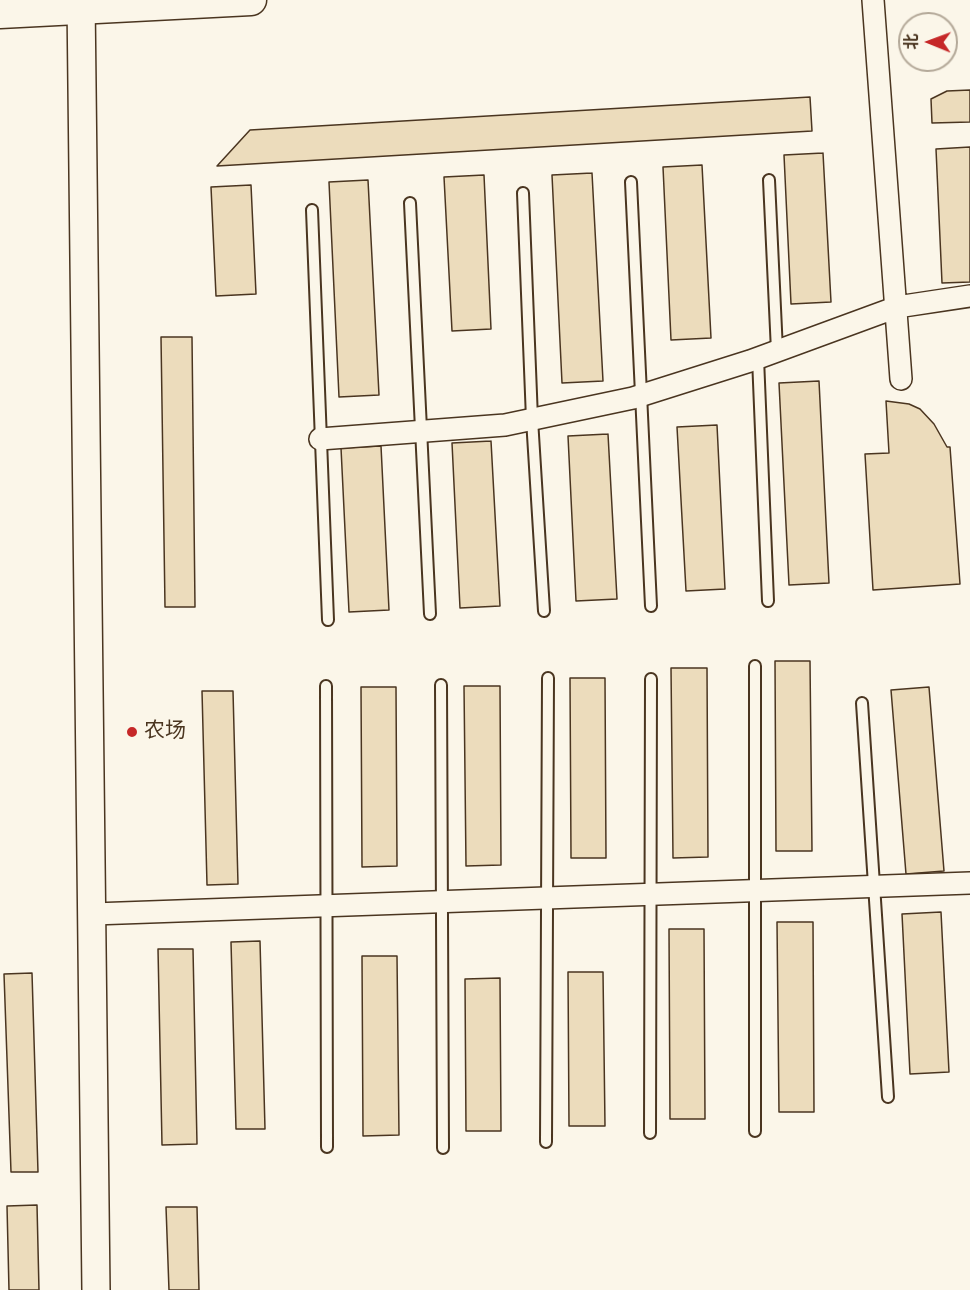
<!DOCTYPE html>
<html>
<head>
<meta charset="utf-8">
<style>
	body { margin:0 }
	#map { position:relative; width:970px; height:1290px; overflow:hidden; background:#fbf6e9; font-family:"Nunito Sans","Noto Sans SC",sans-serif }
	canvas { display:block }
	.north { position:absolute; left:898px; top:12px; width:60px; height:60px; box-sizing:border-box; background:#fbf6e9; border:2px solid #b4a999; border-radius:50%; rotate:271deg; font-size:16px; font-weight:700; line-height:24px; text-align:center; color:#4a3520 }
	.north::after { content:''; display:block; margin:auto; width:21px; height:27px; background:#c62828; clip-path:polygon(50% 0,100% 100%,50% 72%,0 100%) }
</style>
</head>
<body>
<div id="map">
<canvas width="970" height="1290"></canvas>
<div class="north">北</div>
</div>
<script>
const ctx = document.querySelector('canvas').getContext('2d');
ctx.lineJoin = 'round';
function fill(path, color) {
  ctx.fillStyle = color;
  ctx.fill(path, 'evenodd');
}
function poly(rows) {
  const path = new Path2D();
  for (const r of rows) {
    path.moveTo(r[0], r[1]);
    for (let i = 2; i < r.length; i += 2) path.lineTo(r[i], r[i + 1]);
  }
  return path;
}
function trace(path, color, width, dash) {
  ctx.strokeStyle = color;
  ctx.lineWidth = width;
  ctx.lineCap = dash ? 'butt' : 'round';
  ctx.setLineDash(dash || []);
  ctx.stroke(path);
}
function drawText(font, color, halo, rows, align = 'center') {
  ctx.font = font + ' "Nunito Sans","Noto Sans SC",sans-serif';
  ctx.lineWidth = 4.5;
  ctx.setLineDash([]);
  ctx.textBaseline = 'middle';
  ctx.strokeStyle = halo;
  ctx.fillStyle = color;
  for (const [text, x, y, turn = 0] of rows) {
    ctx.save();
    ctx.translate(x, y);
    ctx.rotate((+turn || 0) * Math.PI / 180);
    ctx.textAlign = isNaN(turn) ? turn : align;
    if (halo) ctx.strokeText(text, 0, 0);
    ctx.fillText(text, 0, 0);
    ctx.restore();
  }
}
const building = poly([
	[970,90,970,122,932,123,931,99,947,91,970,90],
	[810,97,812,131,217,166,250,130,810,97],
	[970,147,970,282,942,283,936,149,970,147],
	[823,153,831,302,791,304,784,155,823,153],
	[702,165,711,338,671,340,663,167,702,165],
	[592,173,603,381,562,383,552,175,592,173],
	[484,175,491,329,452,331,444,177,484,175],
	[368,180,379,395,339,397,329,182,368,180],
	[251,185,256,294,216,296,211,187,251,185],
	[161,337,192,337,195,607,165,607,161,337],
	[819,381,829,583,789,585,779,383,819,381],
	[886,401,909,404,920,409,934,424,947,447,950,447,960,584,873,590,865,454,889,453,886,401],
	[717,425,725,589,686,591,677,427,717,425],
	[608,434,617,599,576,601,568,436,608,434],
	[491,441,500,606,460,608,452,443,491,441],
	[381,446,389,610,349,612,341,448,381,446],
	[775,661,810,661,812,851,776,851,775,661],
	[671,668,707,668,708,857,673,858,671,668],
	[570,678,605,678,606,858,571,858,570,678],
	[464,686,500,686,501,865,466,866,464,686],
	[361,687,396,687,397,866,362,867,361,687],
	[929,687,944,871,906,874,891,690,929,687],
	[202,691,233,691,238,884,207,885,202,691],
	[941,912,949,1072,910,1074,902,914,941,912],
	[777,922,813,922,814,1112,779,1112,777,922],
	[669,929,704,929,705,1119,670,1119,669,929],
	[260,941,265,1129,236,1129,231,942,260,941],
	[158,949,193,949,197,1144,162,1145,158,949],
	[362,956,397,956,399,1135,363,1136,362,956],
	[568,972,603,972,605,1126,569,1126,568,972],
	[32,973,38,1172,11,1172,4,974,32,973],
	[500,978,501,1131,466,1131,465,979,500,978],
	[37,1205,39,1290,9,1290,7,1206,37,1205],
	[166,1207,197,1207,199,1290,169,1290,166,1207]
]);
fill(building, '#ecdcbc');
trace(building, '#4a3520', 1.5);
const service = poly([
	[769,180,777,351],
	[631,182,651,606],
	[523,193,532,419,544,611],
	[410,203,430,614],
	[312,210,328,620],
	[758,358,768,601],
	[441,685,443,1148],
	[326,686,327,1147],
	[862,703,888,1097],
	[755,1131,755,666],
	[650,1133,651,679],
	[546,1142,548,678]
]);
const minor = poly([
	[873,0,901,379],
	[320,439,505,425,633,398,750,361,897,307,970,296],
	[93,914,970,883]
]);
const tertiary = poly([
	[81,0,96,1290]
]);
const secondary = poly([
	[0,13,251,0]
]);
trace(service, '#4a3520', 14);
trace(minor, '#4a3520', 24);
trace(tertiary, '#4a3520', 30);
trace(secondary, '#4a3520', 33);
trace(service, '#fbf6e9', 10);
trace(minor, '#fbf6e9', 21);
trace(tertiary, '#fbf6e9', 27);
trace(secondary, '#fbf6e9', 30);
for (const [x, y, r, color] of [
	[132,732,6,"#c62828"]
]) {
  const dot = new Path2D();
  dot.arc(x, y, r, 0, 2 * Math.PI);
  ctx.fillStyle = color;
  ctx.fill(dot);
  trace(dot, '#fbf6e9', 2);
}
drawText('21px', '#4a3520', '#fbf6e9', [
	["农场",144,732]
], 'left');
</script>
</body>
</html>
